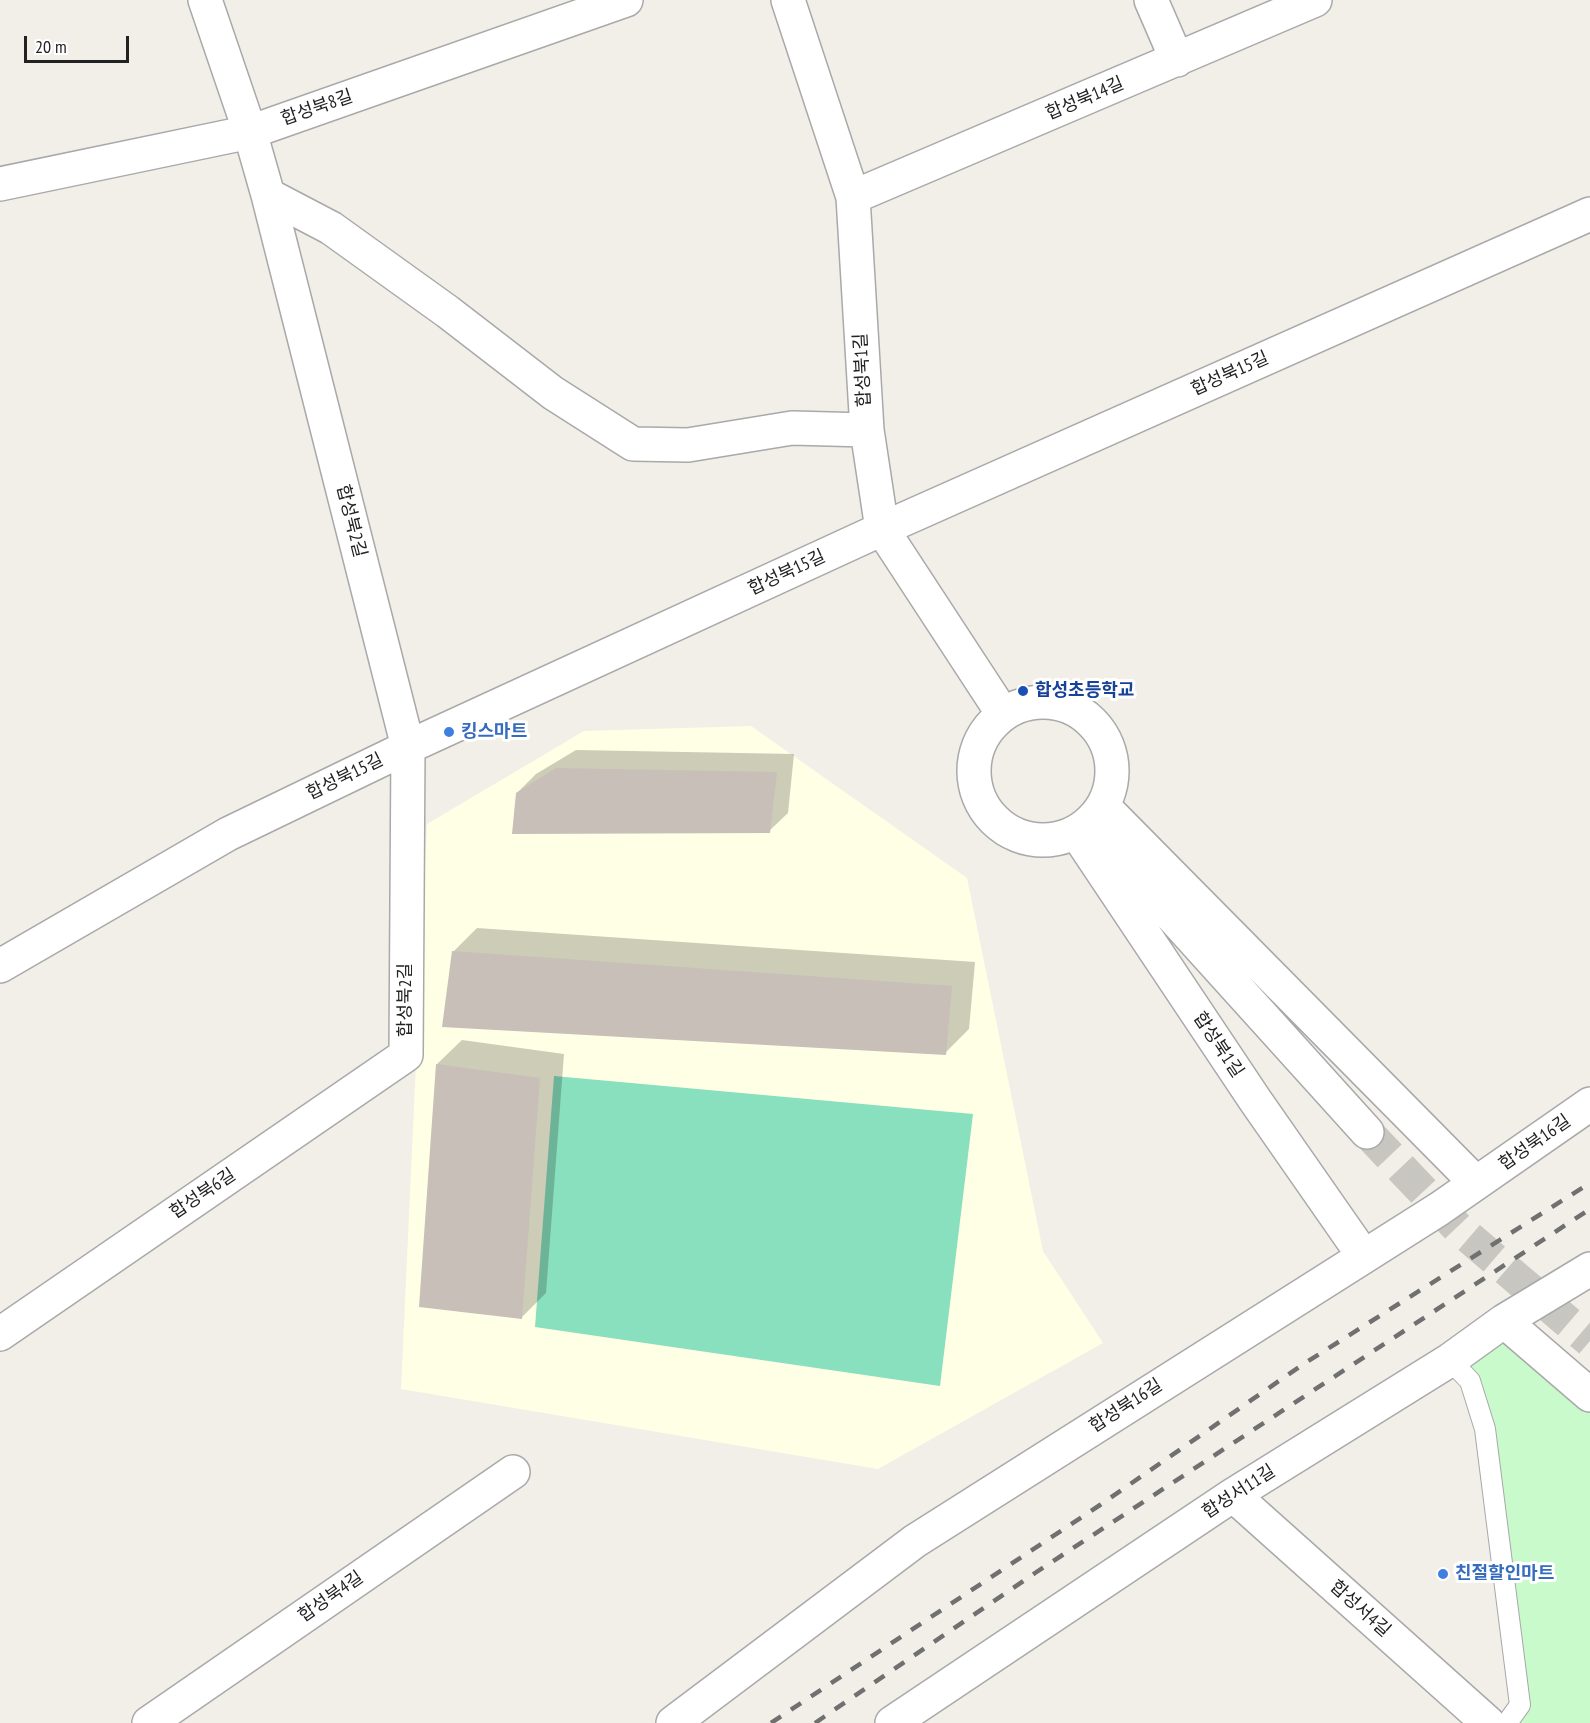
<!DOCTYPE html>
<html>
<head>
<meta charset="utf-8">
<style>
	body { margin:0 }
	#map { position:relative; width:1590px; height:1723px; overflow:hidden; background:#f2efe9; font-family:"PT Sans Narrow",sans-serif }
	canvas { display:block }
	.scale { position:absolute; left:24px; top:36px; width:105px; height:27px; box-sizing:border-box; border:3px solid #222; border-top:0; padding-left:8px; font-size:18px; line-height:21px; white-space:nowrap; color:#222; -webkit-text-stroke:4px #fff; paint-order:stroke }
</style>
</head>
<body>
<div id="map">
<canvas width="1590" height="1723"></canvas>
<div class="scale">20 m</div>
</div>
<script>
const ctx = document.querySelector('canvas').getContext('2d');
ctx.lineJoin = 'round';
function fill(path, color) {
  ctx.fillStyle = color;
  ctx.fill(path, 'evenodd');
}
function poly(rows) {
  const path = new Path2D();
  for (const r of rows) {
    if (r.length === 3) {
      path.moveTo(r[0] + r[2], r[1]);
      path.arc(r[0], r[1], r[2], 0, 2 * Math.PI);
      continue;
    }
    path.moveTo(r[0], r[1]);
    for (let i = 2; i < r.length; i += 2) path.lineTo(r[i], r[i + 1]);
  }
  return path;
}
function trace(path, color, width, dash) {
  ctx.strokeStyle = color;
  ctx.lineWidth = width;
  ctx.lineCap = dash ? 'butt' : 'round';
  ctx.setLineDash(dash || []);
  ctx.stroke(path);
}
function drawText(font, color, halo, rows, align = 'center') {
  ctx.font = font + ' "PT Sans Narrow","Noto Sans KR",sans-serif';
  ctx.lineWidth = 6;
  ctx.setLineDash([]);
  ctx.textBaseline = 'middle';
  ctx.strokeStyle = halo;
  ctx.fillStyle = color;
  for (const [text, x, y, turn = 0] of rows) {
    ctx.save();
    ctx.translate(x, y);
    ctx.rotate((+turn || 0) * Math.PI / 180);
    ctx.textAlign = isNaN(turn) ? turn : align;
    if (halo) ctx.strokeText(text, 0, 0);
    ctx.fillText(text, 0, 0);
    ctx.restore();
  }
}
fill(poly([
	[751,726,967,878,1043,1251,1103,1343,878,1469,401,1389,427,824,584,731]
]), '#ffffe5');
fill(poly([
	[1504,1321,1590,1395,1590,1723,1507,1723,1520,1704,1485,1429,1457,1365]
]), '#c8facc');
fill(poly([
	[554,1076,973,1114,940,1386,535,1327]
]), '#88e0be');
fill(poly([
	[576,750,794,754,788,813,769,831,517,793,536,774],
	[477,928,975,962,969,1029,945,1053,453,952],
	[462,1040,564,1054,546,1293,522,1317,437,1064]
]), '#0003');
fill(poly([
	[556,768,777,772,770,833,512,834,516,793],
	[452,951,952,986,946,1055,442,1027],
	[436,1064,540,1078,522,1319,419,1307]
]), '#c7bfb8');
trace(poly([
	[1367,1132,1458,1228,1590,1341]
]), '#c8c6c1', 33, [33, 16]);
const lane = poly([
	[1450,1360,1470,1381,1485,1429,1520,1705,1507,1723]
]);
const street = poly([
	[788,0,853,197,867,430,882,529,1003,714],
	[1151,0,1177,60],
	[0,184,250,132,626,0],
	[268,195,331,228,448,312,553,393,633,444,688,445,792,428,867,430],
	[853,197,1315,0],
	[1043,771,69],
	[1104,807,1476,1183],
	[1095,831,1367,1132],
	[1076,832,1255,1100,1363,1255],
	[0,966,228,834,408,747,882,529,1590,214],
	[1504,1321,1590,1395],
	[0,1334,406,1055,408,747,268,195,250,132,205,0],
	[1233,1495,1488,1723],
	[149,1723,513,1472],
	[673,1723,915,1541,1439,1209,1590,1104],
	[892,1723,1233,1495,1450,1360,1504,1321,1590,1269]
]);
trace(lane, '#a9a9a9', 22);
trace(street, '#a9a9a9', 36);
trace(lane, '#fff', 20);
trace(street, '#fff', 33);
trace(poly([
	[771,1723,1100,1505,1302,1365,1590,1183],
	[815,1723,1035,1573,1590,1209]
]), '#707070', 4.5, [12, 12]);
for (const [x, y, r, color] of [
	[1023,691,6,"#1a4fb4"],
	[449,732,6,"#3f7fe0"],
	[1443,1574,6,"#3f7fe0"]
]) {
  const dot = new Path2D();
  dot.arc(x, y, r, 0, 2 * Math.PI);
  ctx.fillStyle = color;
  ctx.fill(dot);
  trace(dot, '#fff', 2);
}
drawText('18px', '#222', '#fff', [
	["합성북14길",1085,99,-23],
	["합성북8길",317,108,-19],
	["합성북1길",863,370,-93],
	["합성북15길",1230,374,-24],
	["합성북2길",351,521,76],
	["합성북15길",787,573,-25],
	["합성북15길",345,777,-26],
	["합성북2길",406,1000,-90],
	["합성북1길",1218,1045,56],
	["합성북16길",1535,1143,-35],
	["합성북6길",203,1194,-34],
	["합성북16길",1126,1406,-33],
	["합성서11길",1239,1492,-33],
	["합성북4길",331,1597,-35],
	["합성서4길",1360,1609,42]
]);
drawText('bold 18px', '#164399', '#fff', [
	["합성초등학교",1035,691]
], 'left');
drawText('bold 18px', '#366cbe', '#fff', [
	["킹스마트",461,732],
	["친절할인마트",1455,1574]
], 'left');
</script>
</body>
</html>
